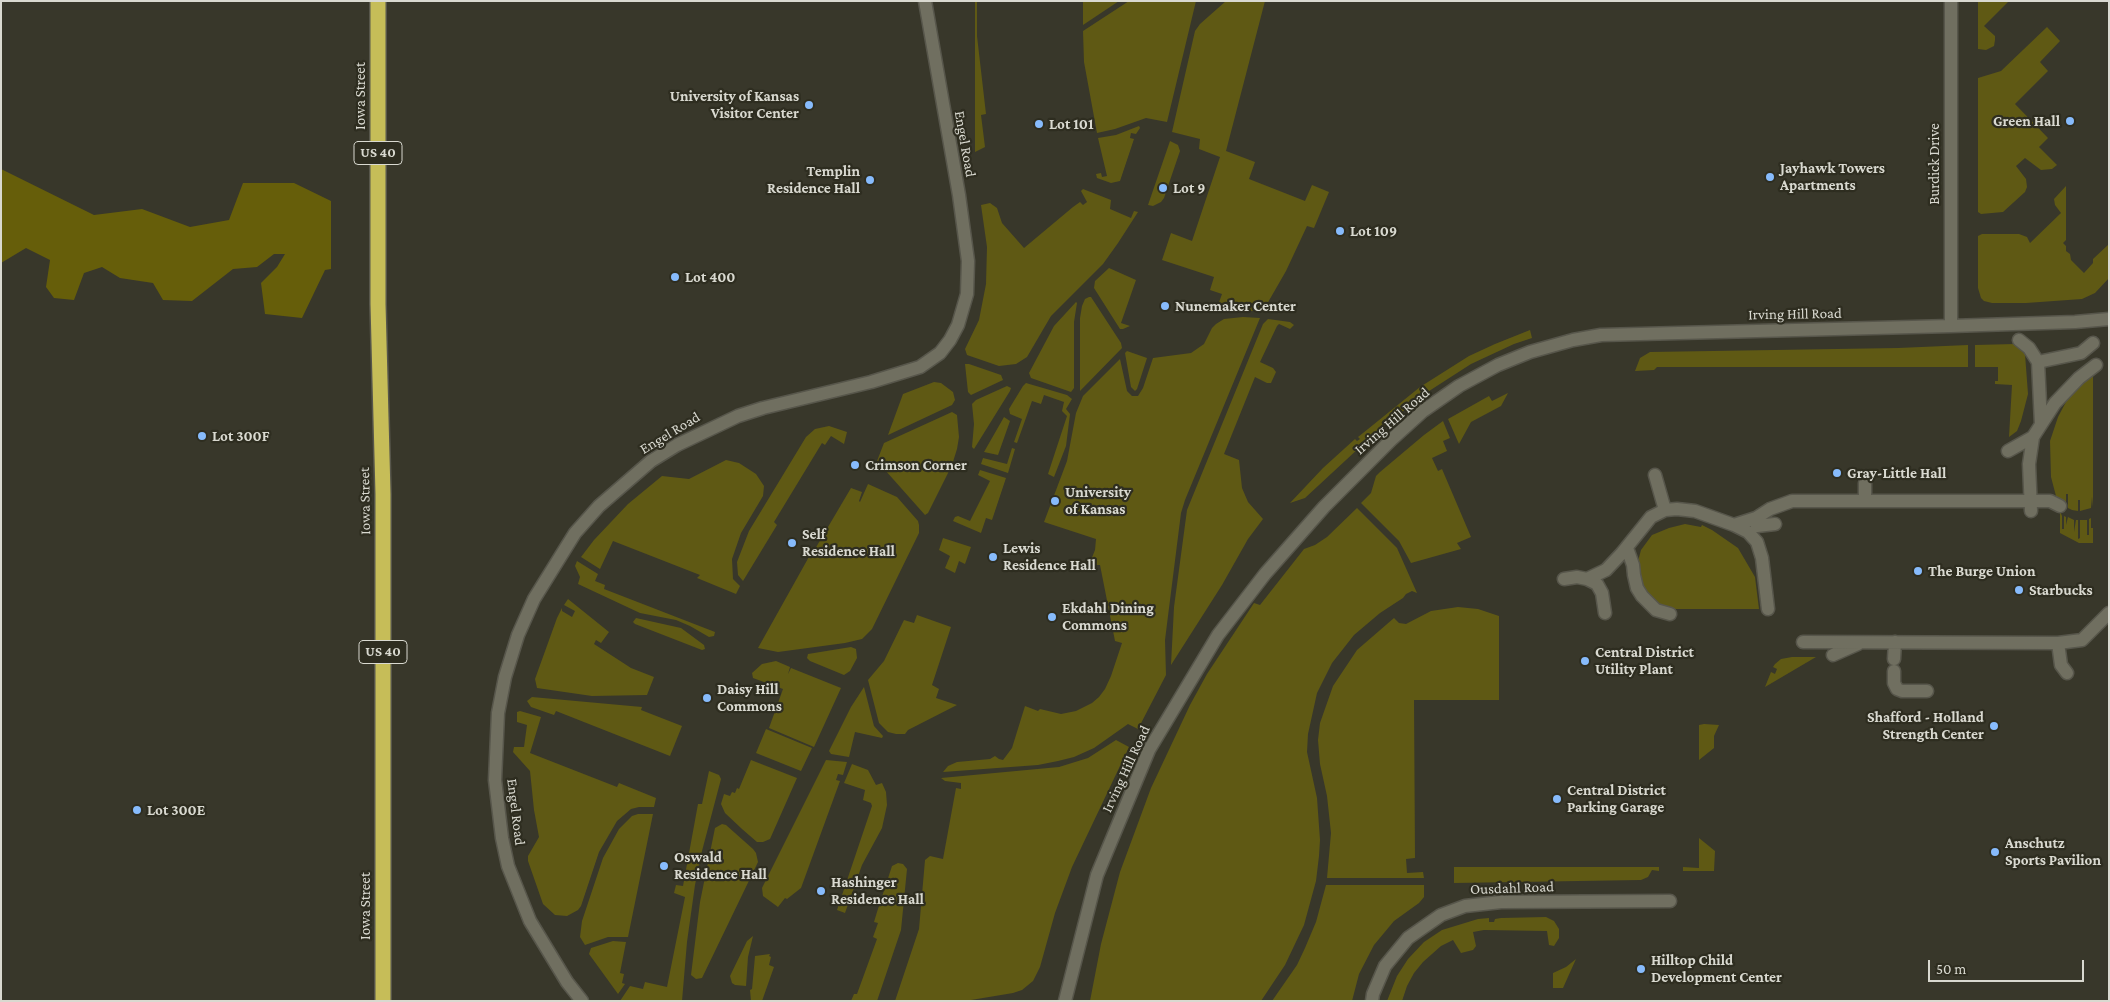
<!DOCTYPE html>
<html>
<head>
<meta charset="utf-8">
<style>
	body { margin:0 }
	#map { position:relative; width:2110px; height:1002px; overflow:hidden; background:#38372a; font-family:"Crimson Pro",serif }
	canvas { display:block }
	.frame { position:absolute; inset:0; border:2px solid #d9d9d0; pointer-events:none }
	.scale { position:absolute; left:1928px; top:960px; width:156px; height:22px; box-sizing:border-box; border:2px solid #d9d9d0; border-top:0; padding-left:6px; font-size:15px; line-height:18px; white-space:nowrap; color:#d9d9d0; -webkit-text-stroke:4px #2e2d20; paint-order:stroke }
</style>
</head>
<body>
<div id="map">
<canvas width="2110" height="1002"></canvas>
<div class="frame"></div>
<div class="scale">50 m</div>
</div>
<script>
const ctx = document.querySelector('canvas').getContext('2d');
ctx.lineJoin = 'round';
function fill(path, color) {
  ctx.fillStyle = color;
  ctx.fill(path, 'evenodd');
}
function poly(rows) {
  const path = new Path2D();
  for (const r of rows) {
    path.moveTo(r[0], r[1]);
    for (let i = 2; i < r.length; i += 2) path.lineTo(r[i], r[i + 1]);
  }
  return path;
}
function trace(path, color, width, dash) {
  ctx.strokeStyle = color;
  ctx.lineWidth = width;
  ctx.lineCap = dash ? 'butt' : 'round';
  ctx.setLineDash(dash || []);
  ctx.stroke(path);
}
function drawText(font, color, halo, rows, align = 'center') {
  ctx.font = font + ' "Crimson Pro",serif';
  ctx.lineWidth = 4.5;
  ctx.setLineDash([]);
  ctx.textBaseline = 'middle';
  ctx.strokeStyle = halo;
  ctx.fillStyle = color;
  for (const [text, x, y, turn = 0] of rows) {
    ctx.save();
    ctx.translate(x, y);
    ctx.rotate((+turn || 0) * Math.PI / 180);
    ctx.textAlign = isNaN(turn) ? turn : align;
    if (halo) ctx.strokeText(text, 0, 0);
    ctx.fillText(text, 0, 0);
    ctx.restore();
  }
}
fill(poly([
	[975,1,977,1,977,36,986,114,981,115,985,147,975,152],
	[1083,1,1119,1,1083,25],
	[1129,1,1196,1,1167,122,1146,118,1115,129,1097,133,1084,62,1083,31],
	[1226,1,1265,1,1226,151,1255,162,1249,179,1305,201,1312,185,1329,192,1314,228,1307,226,1286,271,1263,311,1234,311,1218,305,1222,294,1210,290,1214,277,1162,260,1171,233,1192,241,1220,157,1199,149,1200,139,1172,132,1195,31,1200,24],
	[1978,1,2009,1,1984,26,1995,36,1995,40,1994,46,1986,50,1978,49],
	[2047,27,2060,41,2040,62,2048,71,2015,104,2048,138,2039,147,2057,165,2052,169,2041,170,2025,158,2016,166,2026,179,2027,187,2025,192,2003,212,1981,214,1978,212,1978,78,2001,71],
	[1139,126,1140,128,1136,134,1131,133,1130,138,1134,139,1120,181,1111,183,1097,178,1096,174,1101,173,1102,177,1107,176,1098,138,1116,135],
	[1170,141,1178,145,1180,151,1164,198,1161,202,1153,206,1148,205],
	[2066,186,2066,240,2063,243,2066,246,2066,251,2070,254,2071,260,2084,273,2093,263,2093,259,2109,244,2109,278,2095,293,2082,299,2026,303,1992,303,1984,301,1981,298,1978,288,1978,236,1982,234,2019,234,2027,237,2030,243,2061,213,2055,205,2054,199],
	[1083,189,1111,200,1110,209,1131,218,1134,211,1138,212,1118,243,1103,264,1051,316,1027,357,1016,364,999,366,967,355,965,349,979,320,986,284,987,247,981,205,990,203,997,208,1002,223,1024,248,1073,207,1080,202,1083,205,1087,202,1081,191],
	[1109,268,1136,280,1121,323,1130,326,1123,329,1120,329,1094,288,1095,281],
	[1089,297,1091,297,1121,343,1122,348,1080,391,1080,318,1082,306,1085,299],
	[1076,302,1077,303,1074,322,1074,388,1071,392,1031,378,1029,373,1054,326],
	[1243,317,1260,318,1185,500,1181,513,1168,616,1165,640,1166,675,1138,729,1128,724,1094,748,1074,757,1058,761,1038,765,943,772,948,766,957,762,990,759,995,756,999,759,1003,760,1012,748,1025,706,1038,711,1040,709,1061,714,1076,711,1092,703,1099,697,1105,689,1111,676,1122,643,1115,641,1100,565,1089,565,1095,550,1096,539,1044,522,1067,461,1076,413,1083,396,1120,359,1127,391,1132,396,1138,396,1143,388,1153,358,1191,353,1204,344,1212,328,1216,324,1224,319],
	[1268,319,1290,322,1294,325,1290,329,1279,324,1277,326,1260,362,1273,368,1276,372,1271,383,1267,383,1255,377,1224,454,1239,460,1242,488,1248,502,1263,519,1248,539,1222,585,1171,665,1174,607,1187,510,1263,324],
	[1530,330,1532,338,1514,344,1471,364,1426,393,1373,435,1305,498,1290,503,1323,468,1355,439,1357,441,1360,439,1358,437,1368,429,1420,387,1469,356,1495,344],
	[2015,344,2025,354,2028,394,2021,421,2017,431,2009,437,2012,385,1995,384,1995,381,1998,381,1998,367,1975,367,1975,345],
	[1968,345,1968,367,1657,367,1654,370,1635,371,1640,358,1650,352,1898,348],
	[1127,351,1147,358,1137,389,1135,391,1131,387,1125,353],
	[965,364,969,364,1001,375,1003,380,971,395,968,392],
	[2093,373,2093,507,2092,497,2091,508,2080,511,2080,500,2078,500,2078,511,2072,510,2068,508,2068,494,2066,494,2066,506,2056,496,2051,477,2050,441,2058,417,2067,400,2081,384],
	[934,382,941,383,953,392,955,400,952,405,888,435,903,394],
	[1026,383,1067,395,1072,399,1066,409,1070,414,1066,446,1054,477,1048,474,1067,416,1062,411,1064,402,1044,395,1041,404,1032,401,1017,443,1014,442,1022,419,1010,414,1009,409,1023,386],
	[1007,386,1011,388,1010,391,974,449,972,447,974,424,972,404,976,400],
	[1508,393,1501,406,1471,422,1459,444,1448,419,1489,396,1492,401],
	[952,412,957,415,959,437,957,449,952,465,928,513,925,515,877,461,884,443],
	[1004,417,1010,421,998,455,984,452],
	[1443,421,1450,438,1443,441,1447,451,1432,458,1438,471,1442,469,1471,537,1457,543,1461,549,1411,563,1399,541,1361,503,1371,493,1376,476,1380,472,1424,435],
	[829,426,847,432,844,444,831,436,825,445,822,443,774,522,777,525,743,581,738,575,737,562,749,531,806,437,815,429],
	[1012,448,1015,449,1008,473,981,464,983,458,1007,464],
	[726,460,739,463,756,474,764,486,763,496,741,533,732,559,733,579,740,586,736,594,697,578,700,575,613,541,600,569,581,557,594,540,628,504,662,476,689,479],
	[980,470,1006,478,992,520,986,518,981,533,953,521,955,517,958,516,970,521,990,481,978,475],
	[868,484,897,497,918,521,919,525,919,533,872,629,862,639,845,643,778,652,758,648,810,555,805,552,808,546,815,549,851,488,862,492,859,501,860,502],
	[1357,508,1397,548,1417,593,1412,591,1406,594,1403,598,1380,613,1354,635,1332,663,1317,693,1308,734,1307,752,1317,798,1320,840,1319,856,1316,881,1304,925,1285,965,1261,1001,1090,1001,1101,944,1120,872,1151,788,1190,705,1207,674,1254,603,1260,605,1304,549,1315,545,1327,537],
	[2060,511,2062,516,2062,529,2064,529,2064,516,2066,517,2066,525,2068,517,2074,520,2074,532,2076,520,2078,520,2078,539,2080,538,2080,520,2087,520,2087,535,2089,535,2089,519,2091,518,2091,528,2093,528,2093,543,2079,543,2060,533],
	[1685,524,1701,527,1702,525,1712,530,1738,548,1755,577,1759,609,1670,609,1670,606,1657,606,1644,594,1637,565,1641,550,1652,535,1669,528],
	[943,538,971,547,965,564,959,561,955,573,945,568,950,556,939,550],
	[577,561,598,574,595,581,605,585,604,589,715,632,714,636,709,637,690,626,676,620,640,613,578,584,580,577,575,566],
	[568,599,609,632,601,643,596,640,594,644,631,668,654,677,647,695,592,696,537,688,535,679,557,618,562,608,562,611,572,617,575,611,564,605],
	[1458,607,1478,609,1499,616,1499,700,1414,700,1415,858,1406,859,1407,873,1423,872,1424,878,1327,878,1331,833,1327,796,1320,764,1318,740,1320,723,1333,686,1357,650,1394,618,1399,623,1406,624,1431,611],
	[917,615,951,627,932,685,939,689,936,698,957,705,908,730,905,734,896,734,888,732,879,723,868,680,884,661,904,620,914,623],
	[636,618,681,628,704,645,705,649,702,650,635,624,633,622],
	[851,647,856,649,857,658,850,671,844,675,810,661,807,658,808,654],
	[1792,657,1816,657,1765,687,1771,672,1775,674,1777,669,1773,667,1775,664,1781,659],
	[776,661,790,667,788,674,791,668,841,688,814,747,769,728,783,689,753,678,752,673,762,664],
	[864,687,874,726,883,736,882,738,855,732,849,757,831,754,829,751,851,707],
	[532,697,642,707,641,710,682,726,670,756,556,711,554,715,531,707,527,701],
	[520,711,541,717,530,753,617,787,619,783,656,798,654,807,639,807,631,809,617,821,599,852,581,906,578,910,567,916,555,915,543,904,528,861,528,856,539,837,534,810,530,771,513,752,514,747,524,747,527,725,517,722,517,712],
	[1704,724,1719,725,1714,736,1714,748,1699,760,1699,725],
	[766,729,812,748,801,771,756,753],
	[1116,740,1129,747,1072,867,1055,913,1040,967,1033,981,1022,990,1013,993,965,1001,895,1001,919,929,925,860,930,856,943,859,956,788,961,789,961,783,945,781,941,778,1059,767,1088,758],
	[751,760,797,778,770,839,763,842,757,842,742,829,725,813,721,804,724,794,730,796,732,792,735,793,737,788,739,789],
	[826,760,847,762,843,775,838,774,836,780,840,781,801,888,787,899,785,898,778,907,763,896,762,888],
	[852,764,868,770,876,785,882,783,886,792,887,805,882,828,862,865,845,913,837,910,872,806,871,803,863,800,865,790,844,783],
	[709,771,719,775,721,779,702,851,695,885,687,942,682,1001,620,1001,630,986,643,989,645,982,667,987,685,897,674,893,676,885,683,886,698,804,702,804],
	[638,814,653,814,628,937,608,937,585,945,580,937,582,921,603,858,619,829,632,816],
	[722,824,726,825,753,849,756,853,758,862,702,978,696,979,691,975,700,902,715,828],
	[1699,838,1715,851,1714,871,1683,871,1683,867,1699,868],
	[898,863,903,864,907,869,901,930,877,1001,851,1001,854,994,857,994,877,939,873,937,878,923,874,922,877,912,892,866],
	[1454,867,1659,867,1659,871,1652,870,1648,877,1641,880,1454,883],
	[1326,885,1424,885,1424,897,1419,903,1394,921,1374,945,1359,974,1352,1001,1272,1001,1297,965,1305,948,1316,922],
	[1546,917,1554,921,1559,929,1559,938,1554,946,1549,945,1547,931,1484,930,1473,932,1476,946,1473,950,1461,953,1453,940,1441,946,1423,962,1414,973,1407,986,1402,1001,1387,1001,1397,976,1408,959,1424,942,1442,930,1478,919,1489,918,1489,922,1494,922,1495,919,1501,918],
	[753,936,748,957,746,986,735,985,732,983,730,976,747,941],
	[613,941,626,942,620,973,624,974,622,983,625,984,618,994,589,954,591,948],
	[770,954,769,956,771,957,769,965,774,967,762,1001,751,1001,750,990,752,989,755,956],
	[1576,959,1563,988,1553,988,1553,973,1566,967]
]), '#5f5914');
fill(poly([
	[1,169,94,215,142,209,190,227,229,220,243,183,294,183,331,201,331,269,325,270,302,318,265,314,261,283,277,267,285,254,274,254,257,267,233,269,192,301,163,300,153,283,120,278,102,267,84,273,74,300,54,298,46,287,50,260,26,248,1,263]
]), '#665e0a');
const street = poly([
	[1951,1,1951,326],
	[2019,340,2029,348,2038,362,2041,424],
	[2038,362,2081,353,2093,343],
	[2008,451,2033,437],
	[1655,475,1665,510],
	[1865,483,1865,501],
	[2031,511,2029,464,2033,437,2055,403,2079,378,2096,365],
	[1734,525,1756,518,1770,509,1792,501,2050,501,2060,506],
	[1757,526,1775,524],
	[1627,548,1633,565,1634,575,1637,588,1642,596,1656,610,1670,614],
	[1564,579,1577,577,1587,579,1597,584,1602,593,1605,613],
	[1587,579,1606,570,1622,553,1651,517,1665,510,1677,509,1695,511,1734,525,1748,532,1757,542,1762,558,1768,609],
	[1803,642,2058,643,2082,640,2109,613],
	[2058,643,2061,665,2067,673],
	[1833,655,1858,644],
	[1894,659,1895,642],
	[1894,671,1894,683,1897,689,1902,691,1927,691],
	[582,1001,567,982,530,921,508,866,502,838,495,780,498,713,505,677,518,635,534,599,575,533,599,506,651,461,677,445,738,416,763,408,871,382,920,367,940,353,950,340,958,325,967,294,968,261,959,195,925,1],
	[1065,1001,1097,875,1149,750,1218,635,1265,574,1324,507,1391,440,1423,411,1459,386,1498,365,1530,352,1573,340,1601,335,1951,326,2075,322,2109,319],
	[1372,1001,1373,994,1385,966,1408,938,1441,915,1465,906,1501,902,1670,901]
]);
const highway = poly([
	[378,1,378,304,383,494,383,1001]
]);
trace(street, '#57564b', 15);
trace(highway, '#57564b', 18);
trace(street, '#706f60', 12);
trace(highway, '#c6bd58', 15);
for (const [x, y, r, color] of [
	[809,105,5,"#87bbfc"],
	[2070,121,5,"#87bbfc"],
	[1039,124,5,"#87bbfc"],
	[1770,177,5,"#87bbfc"],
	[870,180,5,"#87bbfc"],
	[1163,188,5,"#87bbfc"],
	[1340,231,5,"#87bbfc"],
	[675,277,5,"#87bbfc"],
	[1165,306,5,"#87bbfc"],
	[202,436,5,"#87bbfc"],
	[855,465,5,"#87bbfc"],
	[1837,473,5,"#87bbfc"],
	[1055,501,5,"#87bbfc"],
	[792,543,5,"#87bbfc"],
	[993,557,5,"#87bbfc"],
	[1918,571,5,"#87bbfc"],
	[2019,590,5,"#87bbfc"],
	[1052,617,5,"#87bbfc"],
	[1585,661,5,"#87bbfc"],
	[707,698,5,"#87bbfc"],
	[1994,726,5,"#87bbfc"],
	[1557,799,5,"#87bbfc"],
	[137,810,5,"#87bbfc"],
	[1995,852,5,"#87bbfc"],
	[664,866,5,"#87bbfc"],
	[821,891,5,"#87bbfc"],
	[1641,969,5,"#87bbfc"]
]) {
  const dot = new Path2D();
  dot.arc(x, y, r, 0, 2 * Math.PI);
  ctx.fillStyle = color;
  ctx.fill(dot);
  trace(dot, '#2e2d20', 2);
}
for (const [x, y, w] of [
	[378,153,48],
	[383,652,48]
]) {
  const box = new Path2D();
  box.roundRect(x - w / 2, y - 11.5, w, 23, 4);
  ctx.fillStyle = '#2e2d20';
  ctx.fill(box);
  trace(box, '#d9d9d0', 1);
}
drawText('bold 14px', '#d9d9d0', null, [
	["US 40",378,153],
	["US 40",383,652]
]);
drawText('15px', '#d9d9d0', '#2e2d20', [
	["Iowa Street",360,96,-90],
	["Engel Road",965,144,80],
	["Burdick Drive",1934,164,-90],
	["Irving Hill Road",1795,314,-1],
	["Irving Hill Road",1392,421,-41],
	["Engel Road",670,433,-31],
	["Iowa Street",365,501,-91],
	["Irving Hill Road",1126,769,-65],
	["Engel Road",516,812,83],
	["Ousdahl Road",1512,888,-2],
	["Iowa Street",365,906,-90]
]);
drawText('bold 15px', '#d9d9d0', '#2e2d20', [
	["University of Kansas",799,96,"right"],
	["Visitor Center",799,113,"right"],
	["Green Hall",2060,121,"right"],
	["Lot 101",1049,124],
	["Jayhawk Towers",1780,168],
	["Apartments",1780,185],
	["Templin",860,171,"right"],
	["Residence Hall",860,188,"right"],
	["Lot 9",1173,188],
	["Lot 109",1350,231],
	["Lot 400",685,277],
	["Nunemaker Center",1175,306],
	["Lot 300F",212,436],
	["Crimson Corner",865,465],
	["Gray-Little Hall",1847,473],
	["University",1065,492],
	["of Kansas",1065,509],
	["Self",802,534],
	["Residence Hall",802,551],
	["Lewis",1003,548],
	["Residence Hall",1003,565],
	["The Burge Union",1928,571],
	["Starbucks",2029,590],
	["Ekdahl Dining",1062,608],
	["Commons",1062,625],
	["Central District",1595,652],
	["Utility Plant",1595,669],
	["Daisy Hill",717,689],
	["Commons",717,706],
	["Shafford - Holland",1984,717,"right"],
	["Strength Center",1984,734,"right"],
	["Central District",1567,790],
	["Parking Garage",1567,807],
	["Lot 300E",147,810],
	["Anschutz",2005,843],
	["Sports Pavilion",2005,860],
	["Oswald",674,857],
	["Residence Hall",674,874],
	["Hashinger",831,882],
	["Residence Hall",831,899],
	["Hilltop Child",1651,960],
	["Development Center",1651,977]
], 'left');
</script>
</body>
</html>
